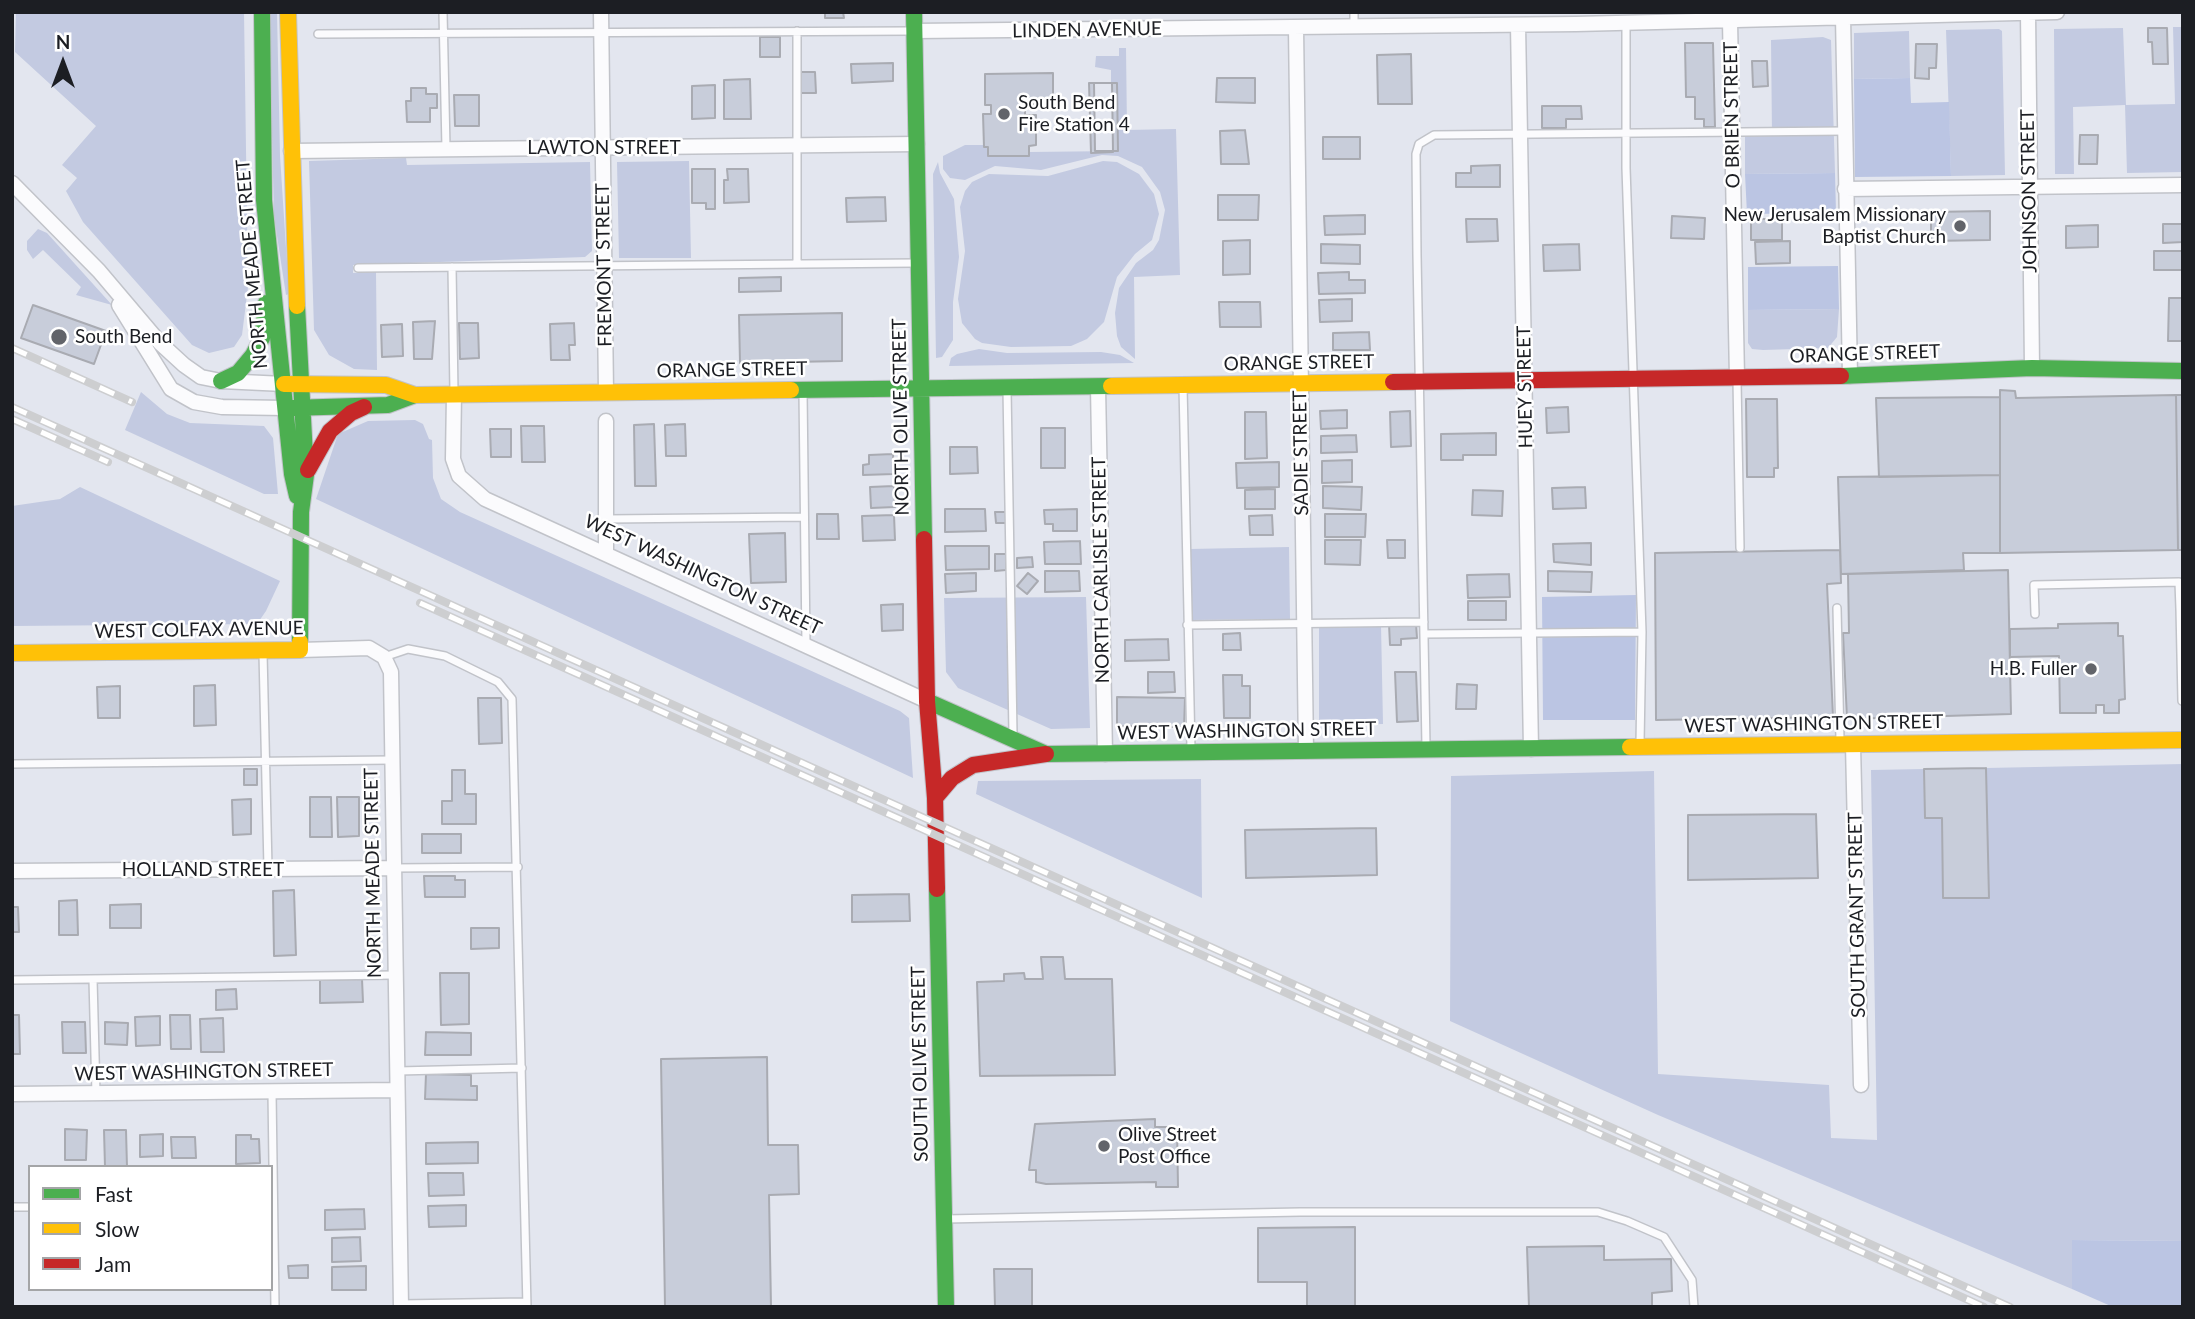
<!DOCTYPE html>
<html>
<head>
<meta charset="utf-8">
<style>
	body { margin:0 }
	#map { position:relative; width:2195px; height:1319px; overflow:hidden; background:#e3e6ef; font-family:Lato,sans-serif }
	canvas { display:block }
	.frame { position:absolute; inset:0; border:14px solid #1c1e23; pointer-events:none }
	.legend { position:absolute; left:28px; top:1165px; width:245px; height:126px; box-sizing:border-box; background:#fff; border:2px solid #a4a5a7; margin:0; padding:9px 12px; list-style:none; font-size:21px; color:#1c1e23 }
	.legend li { display:flex; align-items:center; gap:14px; height:35px }
	.legend b { width:35px; border:2px solid #a4a5a7 }
	.north { position:absolute; left:28px; top:28px; width:70px; height:70px; -webkit-text-stroke:5px #fff; paint-order:stroke; rotate:0deg; font-size:19px; font-weight:700; line-height:28px; text-align:center; color:#1c1e23 }
	.north::after { content:''; display:block; margin:auto; width:24px; height:32px; background:#1c1e23; clip-path:polygon(50% 0,100% 100%,50% 72%,0 100%) }
</style>
</head>
<body>
<div id="map">
<canvas width="2195" height="1319"></canvas>
<div class="frame"></div>
<ul class="legend">
<li><b style="height:9px;background:#4caf50"></b>Fast</li>
<li><b style="height:9px;background:#ffc107"></b>Slow</li>
<li><b style="height:9px;background:#c62828"></b>Jam</li>
</ul>
<div class="north">N</div>
</div>
<script>
const ctx = document.querySelector('canvas').getContext('2d');
ctx.lineJoin = 'round';
function fill(path, color) {
  ctx.fillStyle = color;
  ctx.fill(path, 'evenodd');
}
function poly(rows) {
  const path = new Path2D();
  for (const r of rows) {
    path.moveTo(r[0], r[1]);
    for (let i = 2; i < r.length; i += 2) path.lineTo(r[i], r[i + 1]);
  }
  return path;
}
function trace(path, color, width, dash) {
  ctx.strokeStyle = color;
  ctx.lineWidth = width;
  ctx.lineCap = dash ? 'butt' : 'round';
  ctx.setLineDash(dash || []);
  ctx.stroke(path);
}
function drawText(font, color, halo, rows, align = 'center') {
  ctx.font = font + ' Lato,sans-serif';
  ctx.lineWidth = 5;
  ctx.setLineDash([]);
  ctx.textBaseline = 'middle';
  ctx.strokeStyle = halo;
  ctx.fillStyle = color;
  for (const [text, x, y, turn = 0] of rows) {
    ctx.save();
    ctx.translate(x, y);
    ctx.rotate((+turn || 0) * Math.PI / 180);
    ctx.textAlign = isNaN(turn) ? turn : align;
    if (halo) ctx.strokeText(text, 0, 0);
    ctx.fillText(text, 0, 0);
    ctx.restore();
  }
}
fill(poly([
	[16,12,244,12,248,287,242,335,234,347,209,353,192,345,83,222,66,191,77,178,62,165,96,126,15,52],
	[269,12,277,12,280,156,289,294,286,295,274,216],
	[2173,27,2183,27,2183,172,2127,173,2125,105,2073,107,2074,174,2055,174,2054,29,2123,28,2126,105,2175,104],
	[1999,29,2002,31,2005,175,1951,176,1946,30],
	[1909,31,1910,78,1854,79,1854,33],
	[1823,37,1831,40,1835,173,1745,174,1745,136,1772,135,1771,40],
	[1119,48,1126,48,1127,130,1176,129,1180,275,1134,277,1135,359,1121,347,1117,336,1115,313,1119,288,1136,263,1153,250,1159,240,1165,210,1160,192,1142,167,1118,156,1102,155,1041,170,995,166,965,180,950,178,943,169,943,156,965,145,984,145,988,147,989,156,1029,156,1029,152,1118,151,1117,83,1111,83,1111,70,1095,67,1096,56,1119,56],
	[406,158,407,165,590,162,592,251,585,257,353,265,353,273,376,272,377,370,354,369,329,355,314,330,309,161],
	[689,161,691,258,619,258,617,162],
	[1103,161,1117,162,1139,174,1154,194,1159,214,1152,240,1135,254,1117,277,1104,322,1087,339,1071,346,1011,347,982,343,975,339,962,323,958,299,965,251,960,207,965,191,972,182,989,174,1048,176],
	[938,162,940,173,954,199,959,257,953,302,953,340,942,357,936,358,933,174],
	[38,229,47,233,112,305,76,295,81,287,43,250,33,259,27,250,27,241],
	[1839,309,1837,337,1828,348,1763,350,1752,349,1748,343,1748,310],
	[979,349,1007,353,1101,352,1120,355,1134,363,949,366,951,358,957,354],
	[141,392,167,414,190,423,264,426,273,438,278,494,264,494,125,430],
	[415,420,423,424,429,439,432,440,433,478,441,499,460,512,900,711,909,718,913,778,316,499,338,434,368,421],
	[80,487,280,581,266,611,257,624,12,626,12,506,60,499],
	[1289,547,1290,619,1191,620,1190,549],
	[1086,597,1090,728,1051,729,958,688,946,672,944,598],
	[1381,625,1383,724,1319,725,1319,626],
	[2183,764,2183,1241,2072,1240,2072,1289,1658,1115,1450,1021,1451,776,1654,771,1658,1074,1829,1085,1831,1138,1877,1140,1871,770,1924,769,1925,818,1942,818,1944,898,1988,898,1986,768],
	[1201,779,1202,898,976,794,978,781]
]), '#c3cae1');
fill(poly([
	[1910,78,1911,103,1949,102,1951,176,1855,177,1854,79],
	[1835,173,1836,213,1747,214,1745,174],
	[1838,266,1839,309,1748,310,1748,267],
	[1636,595,1635,720,1543,720,1542,597],
	[2072,1240,2183,1241,2183,1307,2113,1307,2072,1289]
]), '#bbc5e3');
const building = poly([
	[825,12,843,12,844,18,825,18,825,12],
	[2148,28,2167,28,2168,64,2153,64,2152,42,2148,42,2148,28],
	[760,37,780,37,780,57,760,57,760,37],
	[1685,43,1713,43,1715,127,1704,127,1704,119,1695,119,1695,97,1686,97,1685,43],
	[1916,44,1937,44,1936,68,1929,68,1929,79,1915,78,1916,44],
	[1411,54,1412,104,1378,104,1377,55,1411,54],
	[1752,61,1767,61,1768,86,1753,87,1752,61],
	[893,63,893,81,852,83,851,64,893,63],
	[799,72,815,72,816,93,800,93,799,72],
	[1053,73,1053,104,1025,104,1025,115,1036,115,1036,145,1029,146,1029,156,988,156,988,147,984,147,983,114,991,114,991,105,985,105,985,74,1053,73],
	[1217,78,1255,78,1255,103,1216,102,1217,78],
	[750,79,751,119,724,119,724,80,750,79],
	[1089,83,1112,83,1113,152,1091,153,1089,83],
	[1094,83,1117,83,1118,151,1095,151,1094,83],
	[715,85,715,118,692,119,692,86,715,85],
	[411,88,426,88,426,94,437,94,437,108,430,108,430,122,407,122,406,101,411,101,411,88],
	[454,95,479,95,479,126,455,126,454,95],
	[1542,106,1581,106,1582,119,1566,119,1566,128,1542,128,1542,106],
	[1245,130,1249,164,1221,164,1220,131,1245,130],
	[2080,135,2098,135,2097,164,2079,164,2080,135],
	[1323,137,1360,137,1360,159,1323,159,1323,137],
	[1500,165,1500,187,1456,187,1456,173,1471,173,1471,166,1500,165],
	[692,169,715,169,715,209,706,209,706,203,692,203,692,169],
	[727,169,748,169,749,202,724,203,724,180,728,180,727,169],
	[1218,195,1259,195,1258,220,1218,220,1218,195],
	[885,197,886,221,847,222,846,198,885,197],
	[1990,211,1990,240,1931,241,1931,212,1990,211],
	[1365,215,1365,234,1325,235,1324,216,1365,215],
	[1672,216,1705,218,1704,239,1671,238,1672,216],
	[1466,219,1497,219,1498,241,1467,242,1466,219],
	[1751,219,1782,219,1782,240,1751,240,1751,219],
	[2163,224,2183,224,2183,242,2163,243,2163,224],
	[2098,225,2098,247,2066,248,2066,226,2098,225],
	[1250,240,1250,274,1223,275,1223,241,1250,240],
	[1790,241,1790,263,1756,264,1755,242,1790,241],
	[1321,244,1360,245,1360,264,1321,263,1321,244],
	[1579,244,1580,270,1544,271,1543,245,1579,244],
	[2154,251,2183,251,2183,270,2154,270,2154,251],
	[1349,272,1349,280,1365,280,1365,293,1319,294,1318,273,1349,272],
	[781,277,781,291,739,292,739,278,781,277],
	[2169,298,2183,298,2183,341,2168,341,2169,298],
	[1352,299,1352,321,1320,322,1319,300,1352,299],
	[1219,302,1260,302,1261,327,1220,327,1219,302],
	[33,305,106,331,94,364,21,338,33,305],
	[842,313,842,361,740,363,739,315,842,313],
	[435,321,432,359,414,359,413,322,435,321],
	[459,323,478,323,479,358,460,359,459,323],
	[574,323,575,345,569,345,570,360,551,360,550,324,574,323],
	[402,324,403,356,382,357,381,325,402,324],
	[1369,332,1370,350,1333,350,1333,333,1369,332],
	[2000,390,2015,391,2016,398,2176,395,2178,550,2000,553,2000,390],
	[2176,395,2183,395,2183,550,2178,550,2176,395],
	[2000,397,2000,475,1879,477,1876,398,2000,397],
	[1746,399,1777,399,1778,468,1774,468,1774,477,1747,477,1746,399],
	[1568,407,1569,432,1547,433,1546,408,1568,407],
	[1347,410,1347,428,1321,429,1320,411,1347,410],
	[1410,411,1411,446,1391,447,1390,412,1410,411],
	[1245,412,1266,412,1267,458,1245,459,1245,412],
	[654,424,656,486,635,486,634,425,654,424],
	[685,424,686,456,666,456,665,425,685,424],
	[521,426,544,426,545,462,522,462,521,426],
	[1041,428,1065,428,1065,468,1041,468,1041,428],
	[490,429,511,429,511,457,491,457,490,429],
	[1496,433,1496,455,1463,455,1463,460,1441,460,1441,434,1496,433],
	[1356,435,1357,452,1321,453,1321,436,1356,435],
	[950,447,977,447,978,473,950,474,950,447],
	[893,454,894,474,863,475,863,465,869,464,869,455,893,454],
	[1352,460,1352,482,1322,483,1322,461,1352,460],
	[1279,462,1279,487,1237,488,1236,463,1279,462],
	[2000,475,2000,553,1963,553,1964,570,1841,574,1838,477,2000,475],
	[894,486,895,507,871,508,870,487,894,486],
	[1323,486,1362,487,1361,510,1323,508,1323,486],
	[1585,487,1586,508,1553,509,1552,488,1585,487],
	[1275,489,1275,509,1245,509,1245,490,1275,489],
	[1473,490,1503,491,1502,516,1472,515,1473,490],
	[945,509,985,509,986,531,945,532,945,509],
	[1077,509,1077,531,1053,531,1053,524,1045,524,1044,510,1077,509],
	[995,512,1008,512,1009,523,996,523,995,512],
	[817,514,838,514,839,539,817,539,817,514],
	[1325,514,1366,514,1365,537,1325,537,1325,514],
	[894,515,895,540,863,541,862,516,894,515],
	[1272,515,1273,535,1250,535,1249,516,1272,515],
	[785,533,786,582,751,583,749,534,785,533],
	[1325,540,1361,540,1360,565,1325,564,1325,540],
	[1387,540,1405,540,1405,558,1388,558,1387,540],
	[1080,541,1081,564,1045,564,1044,542,1080,541],
	[1591,543,1591,565,1554,562,1553,544,1591,543],
	[945,546,989,546,989,569,946,570,945,546],
	[1840,550,1841,583,1827,584,1833,717,1656,720,1655,553,1840,550],
	[995,554,1006,554,1006,570,995,571,995,554],
	[1032,557,1033,567,1017,568,1017,558,1032,557],
	[2008,570,2011,714,1847,719,1843,633,1849,633,1848,574,2008,570],
	[1045,571,1079,571,1080,591,1045,592,1045,571],
	[1548,571,1592,572,1591,592,1548,591,1548,571],
	[976,573,976,591,946,593,945,574,976,573],
	[1028,573,1038,581,1027,594,1017,586,1028,573],
	[1509,574,1510,597,1468,598,1467,575,1509,574],
	[1468,601,1506,601,1506,620,1468,620,1468,601],
	[903,604,903,630,882,631,881,605,903,604],
	[2118,623,2118,636,2123,636,2125,699,2119,700,2119,713,2104,713,2104,705,2096,705,2096,713,2060,713,2059,656,2010,657,2010,629,2058,628,2058,624,2118,623],
	[1389,624,1416,624,1417,638,1401,639,1401,645,1390,645,1389,624],
	[1240,633,1241,650,1223,650,1223,634,1240,633],
	[1168,639,1169,660,1125,661,1125,640,1168,639],
	[1148,672,1174,672,1175,692,1148,693,1148,672],
	[1395,672,1416,672,1418,721,1397,722,1395,672],
	[1223,675,1242,675,1242,686,1250,686,1250,718,1224,718,1223,675],
	[1457,684,1477,685,1476,709,1456,709,1457,684],
	[215,685,216,725,194,726,194,686,215,685],
	[120,686,120,718,98,718,97,687,120,686],
	[1117,697,1185,698,1184,727,1117,726,1117,697],
	[478,698,501,698,502,743,479,744,478,698],
	[1986,768,1989,898,1943,898,1942,818,1925,818,1924,769,1986,768],
	[244,769,257,769,257,785,244,785,244,769],
	[452,770,465,770,465,794,476,794,476,824,442,824,442,801,452,801,452,770],
	[310,797,331,797,332,837,310,837,310,797],
	[337,797,359,797,359,836,338,837,337,797],
	[251,799,251,834,233,835,232,800,251,799],
	[1816,814,1818,878,1688,880,1688,815,1816,814],
	[1376,828,1377,875,1246,878,1245,830,1376,828],
	[422,834,461,834,461,853,422,853,422,834],
	[424,876,455,876,455,880,465,880,465,897,425,897,424,876],
	[294,890,296,955,274,956,273,891,294,890],
	[909,894,910,921,852,922,852,895,909,894],
	[77,900,78,935,59,935,59,901,77,900],
	[141,904,141,928,110,928,110,905,141,904],
	[12,907,18,907,19,932,12,932,12,907],
	[471,928,499,928,499,948,471,949,471,928],
	[1041,957,1063,957,1065,979,1112,979,1115,1075,980,1076,977,982,1004,981,1004,974,1024,973,1025,979,1043,979,1041,957],
	[440,973,469,973,469,1024,441,1025,440,973],
	[362,979,363,1002,320,1003,320,980,362,979],
	[236,989,237,1009,216,1010,216,990,236,989],
	[12,1015,19,1015,20,1054,12,1054,12,1015],
	[170,1015,190,1015,191,1049,171,1049,170,1015],
	[160,1016,160,1045,136,1046,135,1017,160,1016],
	[223,1018,224,1052,201,1052,200,1019,223,1018],
	[62,1022,85,1022,86,1053,63,1053,62,1022],
	[105,1022,128,1023,127,1045,105,1044,105,1022],
	[426,1032,471,1033,471,1055,425,1055,426,1032],
	[767,1057,768,1145,798,1145,799,1194,769,1195,771,1307,665,1307,661,1059,767,1057],
	[426,1074,471,1075,471,1086,477,1086,477,1100,425,1099,426,1074],
	[1155,1119,1155,1127,1177,1127,1178,1187,1156,1187,1156,1182,1046,1184,1036,1182,1036,1170,1029,1170,1035,1124,1155,1119],
	[65,1129,87,1130,86,1160,65,1160,65,1129],
	[104,1130,126,1130,127,1167,105,1167,104,1130],
	[163,1134,163,1156,140,1157,140,1135,163,1134],
	[236,1135,251,1135,251,1139,259,1139,260,1163,236,1164,236,1135],
	[171,1137,195,1137,196,1158,172,1158,171,1137],
	[478,1142,478,1163,426,1164,426,1143,478,1142],
	[428,1173,463,1173,464,1195,429,1196,428,1173],
	[466,1205,466,1226,429,1227,428,1206,466,1205],
	[364,1209,365,1229,325,1230,325,1210,364,1209],
	[1355,1227,1355,1307,1307,1307,1307,1282,1258,1282,1258,1228,1355,1227],
	[360,1237,361,1261,332,1262,332,1238,360,1237],
	[1604,1246,1604,1260,1671,1259,1672,1291,1652,1293,1652,1307,1529,1307,1527,1247,1604,1246],
	[308,1265,308,1278,289,1278,288,1266,308,1265],
	[366,1266,366,1290,332,1290,332,1267,366,1266],
	[994,1269,1032,1269,1032,1307,995,1307,994,1269]
]);
fill(building, '#c8cdda');
trace(building, '#a9abb2', 2);
const lane = poly([
	[443,12,446,148],
	[1354,12,1354,27],
	[1626,23,1626,168,1642,632,1640,743],
	[797,31,797,264],
	[318,34,911,31],
	[452,267,454,393],
	[358,268,915,263],
	[1737,380,1740,548],
	[1183,386,1191,749],
	[1007,389,1013,734],
	[803,391,806,645],
	[608,519,803,517],
	[1837,608,1840,740],
	[2035,614,2034,585,2179,582,2180,609],
	[1187,625,1424,622],
	[1424,634,1642,632],
	[263,653,268,868],
	[384,657,408,649,445,656,498,682,512,699,527,1307],
	[2182,701,2180,609,2182,609],
	[1426,746,1417,255,1416,154,1419,144,1434,135,1845,131],
	[12,764,392,760],
	[394,868,518,867],
	[93,979,96,1094],
	[12,980,395,975],
	[398,1071,522,1068],
	[272,1092,275,1307],
	[12,1207,30,1207],
	[945,1219,1300,1212,1598,1212,1627,1221,1664,1237,1692,1280,1694,1307],
	[401,1304,526,1302]
]);
const street = poly([
	[601,12,606,392],
	[2028,13,2032,368],
	[1843,17,1850,376],
	[1730,21,1737,378],
	[1518,25,1531,749],
	[1296,28,1306,751],
	[915,31,1576,24,2057,12],
	[291,151,917,144],
	[12,183,99,271,160,343,184,365,201,377,221,381,284,384],
	[1845,189,2183,185],
	[119,305,171,389,194,402,222,407,285,408],
	[1098,387,1105,754],
	[454,394,453,459,459,476,485,499,927,701],
	[606,421,606,553],
	[300,650,369,648,384,657,391,672,401,1307],
	[1853,745,1861,1085],
	[12,871,394,868],
	[12,1094,397,1090]
]);
const fast = poly([
	[262,12,264,200,292,474,297,496],
	[914,12,924,539],
	[297,306,306,475,301,512,300,642],
	[1841,376,2032,368,2183,371],
	[221,381,238,373,253,355,262,338,266,303],
	[791,390,1111,386],
	[291,408,388,405,415,395],
	[927,701,1046,754,1630,747],
	[937,889,946,1307]
]);
const slow = poly([
	[288,12,297,306],
	[284,384,386,385,415,395,791,390],
	[1111,386,1393,382],
	[12,653,300,650,300,642],
	[1630,747,2183,740]
]);
const jam = poly([
	[1393,382,1841,376],
	[308,470,330,431,351,413,364,407],
	[924,539,927,701,935,798,937,889],
	[935,798,952,778,973,765,1046,754]
]);
trace(lane, '#c1c3c9', 10);
trace(street, '#c1c3c9', 17);
trace(fast, '#c1c3c9', 18);
trace(slow, '#c1c3c9', 18);
trace(jam, '#c1c3c9', 18);
trace(lane, '#fbfbfd', 7);
trace(street, '#fbfbfd', 14);
trace(fast, '#4caf50', 16);
trace(slow, '#ffc107', 16);
trace(jam, '#c62828', 16);
const rail = poly([
	[12,348,132,402],
	[12,407,2010,1307],
	[12,419,108,462],
	[420,603,1984,1307]
]);
trace(rail, '#cdced0', 8);
trace(rail, '#fff', 5, [16]);
for (const [x, y, r, color] of [
	[1004,114,7,"#62646a"],
	[1960,226,7,"#62646a"],
	[59,337,9,"#62646a"],
	[2091,669,7,"#62646a"],
	[1104,1146,7,"#62646a"]
]) {
  const dot = new Path2D();
  dot.arc(x, y, r, 0, 2 * Math.PI);
  ctx.fillStyle = color;
  ctx.fill(dot);
  trace(dot, '#fff', 2.5);
}
drawText('19px', '#1c1e23', '#fff', [
	["LINDEN AVENUE",1087,30,-1],
	["O BRIEN STREET",1732,115,-91],
	["LAWTON STREET",604,148],
	["JOHNSON STREET",2029,191,-91],
	["NORTH MEADE STREET",252,264,-95],
	["FREMONT STREET",604,265,-91],
	["ORANGE STREET",1865,354,-2],
	["ORANGE STREET",1299,363,-1],
	["ORANGE STREET",732,370,-1],
	["HUEY STREET",1525,387,-91],
	["NORTH OLIVE STREET",901,417,-91],
	["SADIE STREET",1301,453,-91],
	["NORTH CARLISLE STREET",1101,570,-91],
	["WEST WASHINGTON STREET",703,575,25],
	["WEST COLFAX AVENUE",199,630,-1],
	["WEST WASHINGTON STREET",1814,724,-1],
	["WEST WASHINGTON STREET",1247,731,-1],
	["HOLLAND STREET",203,870],
	["NORTH MEADE STREET",373,873,-91],
	["SOUTH GRANT STREET",1857,915,-91],
	["SOUTH OLIVE STREET",920,1064,-91],
	["WEST WASHINGTON STREET",204,1072,-1]
]);
drawText('19px', '#1c1e23', '#fff', [
	["South Bend",1018,103],
	["Fire Station 4",1018,125],
	["New Jerusalem Missionary",1946,215,"right"],
	["Baptist Church",1946,237,"right"],
	["South Bend",75,337],
	["H.B. Fuller",2077,669,"right"],
	["Olive Street",1118,1135],
	["Post Office",1118,1157]
], 'left');
</script>
</body>
</html>
